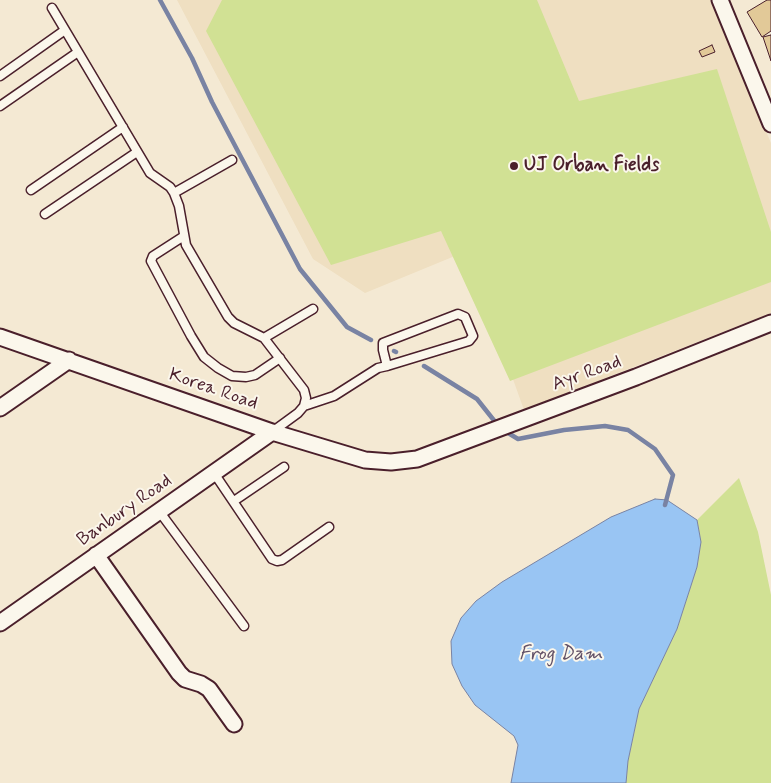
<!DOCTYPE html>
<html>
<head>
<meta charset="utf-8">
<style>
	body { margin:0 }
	canvas { display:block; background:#f4e9d3 }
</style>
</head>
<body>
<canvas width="771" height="783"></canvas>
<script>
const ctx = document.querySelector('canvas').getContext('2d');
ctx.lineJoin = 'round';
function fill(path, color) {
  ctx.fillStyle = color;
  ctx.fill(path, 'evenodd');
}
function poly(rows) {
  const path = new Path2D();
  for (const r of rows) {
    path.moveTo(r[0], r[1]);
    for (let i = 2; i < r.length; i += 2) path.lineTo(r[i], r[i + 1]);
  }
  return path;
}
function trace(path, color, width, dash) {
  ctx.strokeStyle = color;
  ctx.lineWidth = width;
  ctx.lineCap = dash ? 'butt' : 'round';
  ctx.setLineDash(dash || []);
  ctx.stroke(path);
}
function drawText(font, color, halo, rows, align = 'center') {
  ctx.font = font + ' Mynerve,sans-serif';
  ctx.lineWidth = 4;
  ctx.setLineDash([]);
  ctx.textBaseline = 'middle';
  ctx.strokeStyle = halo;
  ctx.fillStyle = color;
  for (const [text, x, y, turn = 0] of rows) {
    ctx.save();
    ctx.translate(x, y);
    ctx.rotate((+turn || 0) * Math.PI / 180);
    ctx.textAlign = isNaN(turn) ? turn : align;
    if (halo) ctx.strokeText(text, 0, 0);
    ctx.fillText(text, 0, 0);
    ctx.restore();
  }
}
fill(poly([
	[177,0,710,0,771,143,771,313,524,410,467,251,365,293,313,259]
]), '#efdfc1');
fill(poly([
	[222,0,537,0,579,101,717,69,771,232,771,282,510,381,441,231,331,265,206,31],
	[739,478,758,532,771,595,771,783,626,783,628,761,639,709,677,629,697,567,701,542,697,520]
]), '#d1e194');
const water = poly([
	[655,499,667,500,697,520,701,542,697,567,677,629,639,709,628,761,626,783,511,783,518,745,514,736,475,705,462,686,452,664,451,641,461,618,476,601,502,582,611,517,655,499]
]);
fill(water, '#99c5f3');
trace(water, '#7983a3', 1);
trace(poly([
	[160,0,192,58,212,102,300,269,347,327,371,340],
	[394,351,396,352],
	[424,366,477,399,500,428,518,439,564,430,605,426,628,430,655,449,673,475,665,505]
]), '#7983a3', 4.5);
const building = poly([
	[767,0,771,0,771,31,762,37,747,12,767,0],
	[771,35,771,61,763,37,771,35],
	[712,45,715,52,702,57,699,51,712,45]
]);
fill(building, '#e2c998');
trace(building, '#4a1f2b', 1);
const lane = poly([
	[52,8,150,173,170,187,174,193,179,206,186,245,228,317,234,323,264,338,304,390,306,398,304,406,298,413,272,432],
	[0,76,65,30],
	[0,106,78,52],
	[31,190,123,127],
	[174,193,232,160],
	[45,214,137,152],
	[184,236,153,256,151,261,191,336,204,357,218,368,232,376,246,377,255,375,280,358],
	[264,338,313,309],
	[304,406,334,396,378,368,387,366,469,341,473,336,465,317,458,314,383,343,383,350,387,366],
	[214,473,272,559,277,561,282,560,329,527],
	[234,501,284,467],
	[159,511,244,626]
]);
const street = poly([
	[720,0,771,124],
	[0,337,272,432,365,460,391,462,417,459,636,377,771,323],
	[0,408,69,360],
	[96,555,179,673,185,679,201,684,209,689,234,724],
	[0,623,272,432]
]);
trace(lane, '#4a1f2b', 11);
trace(street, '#4a1f2b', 19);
trace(lane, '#fbf7ec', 8);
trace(street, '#fbf7ec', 15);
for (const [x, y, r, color] of [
	[514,166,5,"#4a1f2b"]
]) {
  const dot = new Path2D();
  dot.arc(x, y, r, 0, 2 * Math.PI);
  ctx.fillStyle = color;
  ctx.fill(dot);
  trace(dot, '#fbf7ec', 2);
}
drawText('bold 19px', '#4a1f2b', '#fbf7ec', [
	["UJ Orban Fields",524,166]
], 'left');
drawText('19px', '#4a1f2b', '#fbf7ec', [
	["Ayr Road",587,374,-20],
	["Korea Road",213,390,19],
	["Banbury Road",125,511,-35]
]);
drawText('italic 20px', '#625167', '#fbf7ec', [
	["Frog Dam",561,655]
]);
</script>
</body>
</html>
